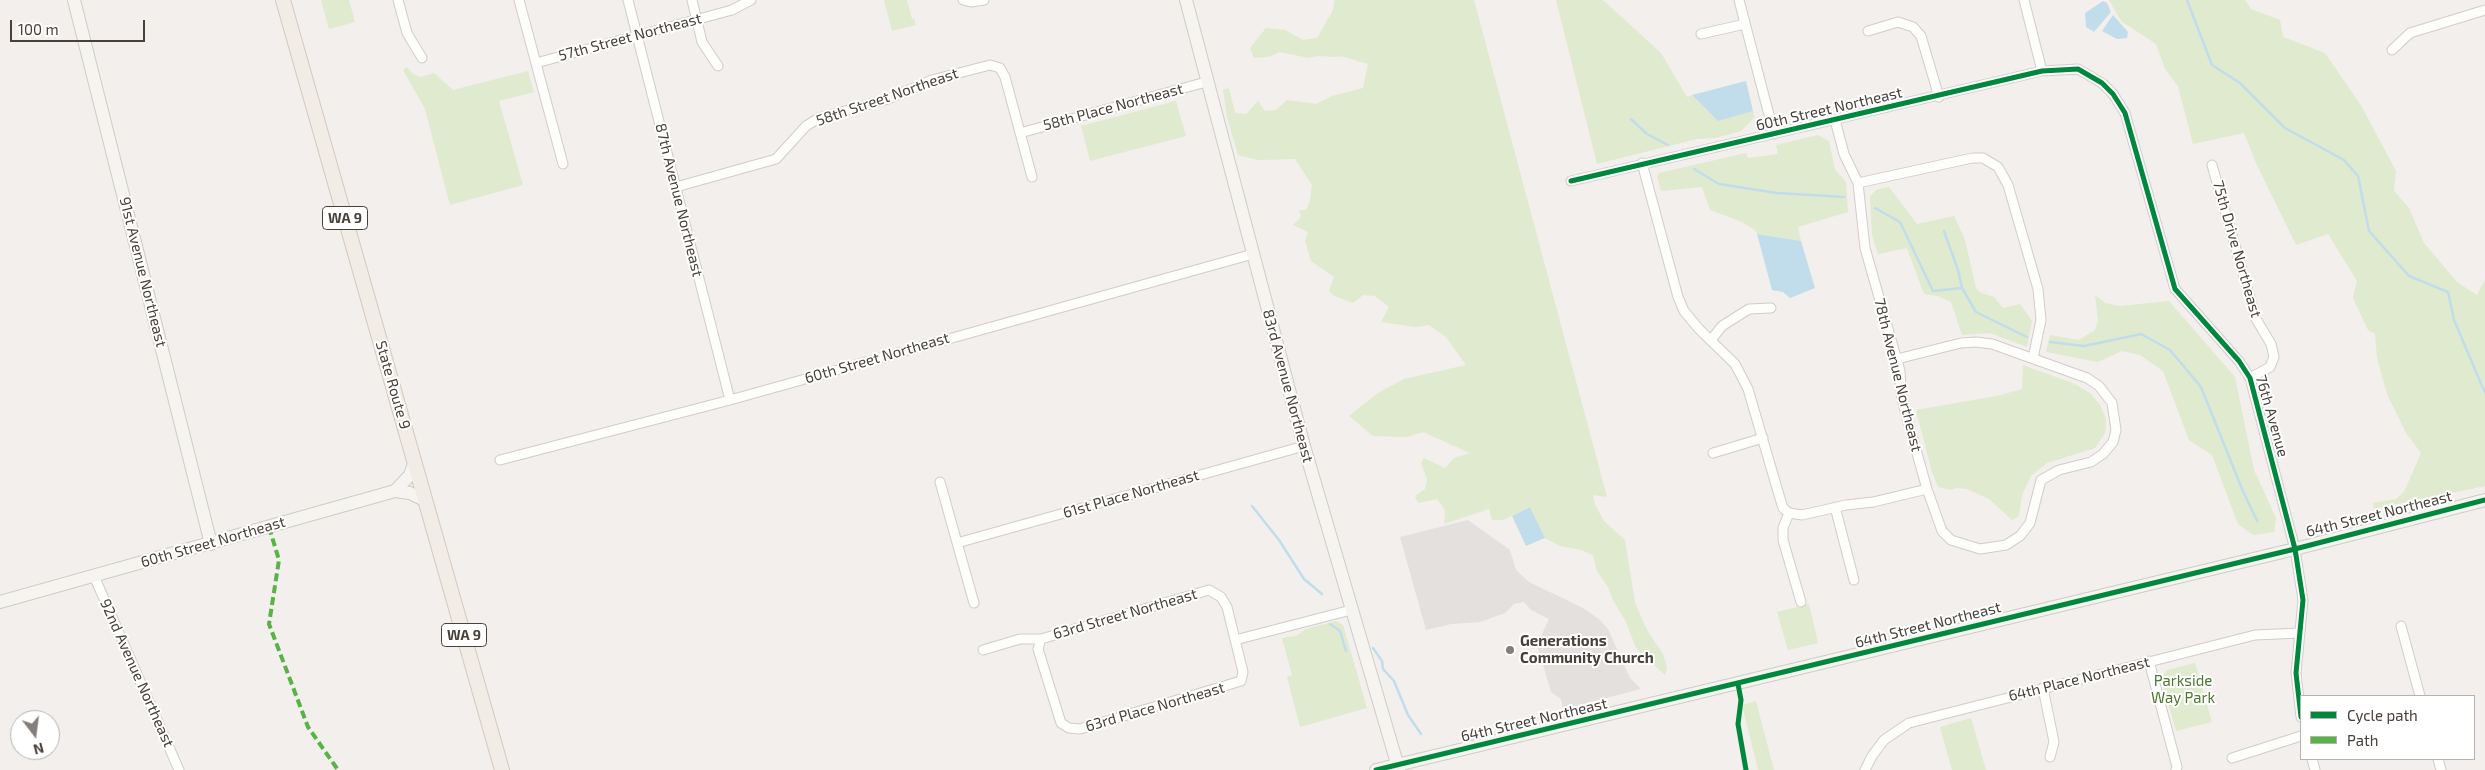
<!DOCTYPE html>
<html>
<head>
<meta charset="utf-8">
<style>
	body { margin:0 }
	#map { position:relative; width:2485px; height:770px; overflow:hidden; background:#f2efec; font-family:"Exo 2",sans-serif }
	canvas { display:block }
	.legend { position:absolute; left:2300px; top:695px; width:175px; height:65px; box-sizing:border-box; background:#fff; border:1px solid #b5b3b0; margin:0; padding:6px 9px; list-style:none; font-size:15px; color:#474139 }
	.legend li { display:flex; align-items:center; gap:10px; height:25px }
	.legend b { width:25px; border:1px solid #b5b3b0 }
	.north { position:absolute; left:10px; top:710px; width:50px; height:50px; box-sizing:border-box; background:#fff; border:1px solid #b5b3b0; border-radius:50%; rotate:165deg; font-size:14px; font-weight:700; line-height:20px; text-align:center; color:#474139 }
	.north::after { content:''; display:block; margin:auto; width:18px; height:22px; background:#837e78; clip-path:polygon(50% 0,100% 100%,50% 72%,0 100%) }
	.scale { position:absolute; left:10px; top:20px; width:135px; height:22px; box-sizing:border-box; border:2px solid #474139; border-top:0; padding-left:6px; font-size:15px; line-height:18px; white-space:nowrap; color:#474139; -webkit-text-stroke:4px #fff; paint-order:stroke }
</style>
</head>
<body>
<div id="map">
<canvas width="2485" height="770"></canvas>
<ul class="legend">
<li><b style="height:6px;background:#00873e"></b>Cycle path</li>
<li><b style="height:6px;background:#57b346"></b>Path</li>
</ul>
<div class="north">N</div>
<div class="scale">100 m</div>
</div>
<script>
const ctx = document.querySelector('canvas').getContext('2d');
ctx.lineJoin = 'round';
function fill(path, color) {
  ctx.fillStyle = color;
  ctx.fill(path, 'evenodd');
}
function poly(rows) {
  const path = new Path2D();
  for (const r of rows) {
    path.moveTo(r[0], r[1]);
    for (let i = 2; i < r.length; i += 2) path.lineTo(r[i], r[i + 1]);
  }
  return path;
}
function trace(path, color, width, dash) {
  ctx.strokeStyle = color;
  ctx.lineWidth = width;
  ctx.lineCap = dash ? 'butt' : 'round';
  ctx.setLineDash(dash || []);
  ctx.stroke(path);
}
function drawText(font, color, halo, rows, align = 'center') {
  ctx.font = font + ' "Exo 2",sans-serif';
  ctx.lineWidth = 4;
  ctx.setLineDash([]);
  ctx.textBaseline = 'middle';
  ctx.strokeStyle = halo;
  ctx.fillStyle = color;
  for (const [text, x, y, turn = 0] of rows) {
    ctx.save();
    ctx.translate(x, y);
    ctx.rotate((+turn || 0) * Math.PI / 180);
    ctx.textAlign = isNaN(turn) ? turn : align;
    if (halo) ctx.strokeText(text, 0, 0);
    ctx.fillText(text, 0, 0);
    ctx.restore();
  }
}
fill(poly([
	[321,0,349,0,355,22,329,29],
	[884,0,907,0,912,19,914,18,916,25,892,31],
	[1335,0,1474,0,1607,497,1593,495,1595,505,1604,521,1625,540,1635,603,1647,630,1663,654,1667,667,1665,675,1636,648,1626,622,1613,600,1608,587,1597,571,1593,555,1581,550,1560,546,1545,538,1530,507,1503,520,1492,520,1489,509,1444,524,1445,510,1437,499,1418,503,1415,496,1425,489,1427,479,1421,463,1424,458,1445,468,1454,458,1470,453,1423,432,1407,437,1373,436,1349,416,1378,393,1404,379,1466,365,1446,337,1429,325,1415,327,1381,322,1389,307,1375,296,1363,295,1353,303,1334,296,1329,291,1334,277,1311,261,1305,241,1308,232,1293,225,1301,217,1299,210,1306,210,1310,201,1312,185,1295,159,1258,160,1238,155,1227,117,1223,90,1229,88,1235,113,1246,114,1258,101,1265,111,1276,110,1287,100,1316,104,1332,96,1363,88,1368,64,1344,57,1318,56,1309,58,1280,52,1268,57,1254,58,1250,48,1266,28,1285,30,1303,40,1317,38,1333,10],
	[1556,0,1603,0,1661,53,1687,97,1692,95,1718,120,1753,111,1754,118,1741,131,1716,138,1697,139,1597,164],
	[2109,0,2245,0,2251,9,2280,20,2283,37,2325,53,2362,107,2396,171,2394,191,2409,208,2424,243,2457,282,2477,295,2485,279,2485,486,2374,509,2373,503,2396,499,2404,492,2421,453,2406,433,2387,394,2377,358,2375,334,2368,330,2353,298,2357,281,2328,234,2296,245,2256,163,2244,133,2193,144,2178,86,2165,69,2156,44,2121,21],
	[407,67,413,74,421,77,434,73,453,90,528,71,534,92,499,101,523,185,450,205,425,109,403,70],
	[1176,101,1186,136,1090,161,1081,126],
	[1818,135,1829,141,1835,170,1846,182,1848,212,1798,227,1801,241,1758,234,1755,230,1742,222,1710,210,1702,187,1661,191,1657,176,1659,173,1746,153,1748,158,1778,154,1776,145],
	[1889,187,1917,224,1954,216,1965,240,1976,288,1981,293,1994,297,2003,308,2020,304,2032,321,2027,347,1990,333,1962,335,1951,302,1938,296,1924,294,1907,248,1878,254,1872,235,1870,197,1876,190],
	[2095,295,2105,303,2120,306,2169,301,2235,377,2254,470,2276,518,2274,532,2253,535,2238,524,2212,455,2189,440,2163,371,2140,355,2122,351,2098,362,2046,352,2050,335,2079,340,2095,330,2098,321],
	[2023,365,2075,384,2091,394,2100,405,2106,419,2105,433,2095,448,2047,463,2031,476,2022,495,2019,516,2012,520,1989,499,1967,489,1957,488,1951,490,1938,487,1932,472,1916,410,1997,396,2022,389],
	[1809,604,1818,643,1788,650,1777,612],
	[1336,621,1343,625,1367,708,1300,727,1287,677,1292,675,1282,638,1296,636,1306,629],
	[2195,663,2212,722,2176,731,2161,678,2167,670],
	[1756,701,1774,770,1758,770,1742,705],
	[1971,718,1986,770,1952,770,1940,727]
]), '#e0eace');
fill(poly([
	[1468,520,1510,550,1516,570,1529,582,1583,608,1599,619,1608,629,1630,678,1641,689,1563,709,1561,699,1551,692,1537,645,1549,619,1531,610,1524,602,1514,604,1505,613,1480,622,1451,624,1426,630,1400,537]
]), '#e3e0dd');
fill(poly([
	[2103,1,2107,3,2111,12,2094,32,2086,27,2085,13],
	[2113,15,2128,32,2127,38,2117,39,2102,31],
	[1746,81,1753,111,1718,121,1692,95],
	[1757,234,1801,241,1815,288,1790,298,1783,292,1772,290],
	[1530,507,1545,538,1526,546,1512,516]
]), '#c1ddec');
trace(poly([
	[2187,0,2212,65,2240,83,2285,128,2344,160,2358,176,2369,231,2409,276,2448,292,2454,320,2485,393],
	[1631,119,1647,134,1668,145],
	[1694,169,1719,184,1777,193,1844,197],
	[1875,208,1900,222,1933,291,1962,288,1976,312,2027,337],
	[1944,231,1958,270,1962,288],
	[2050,342,2084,346,2141,334,2170,350,2201,387,2242,489,2257,521],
	[1252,506,1279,540,1304,579,1322,594],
	[1330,624,1340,631,1346,651],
	[1373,648,1382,661,1383,669,1394,681,1408,715,1421,734]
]), '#c1ddec', 2.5);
const street = poly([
	[398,0,407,33,422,58],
	[519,0,563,164],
	[628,0,730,400],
	[692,0,702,42,718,66],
	[963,0,971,2,984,0],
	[1739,0,1774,134],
	[2024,0,2042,71],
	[1868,31,1898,22,1913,27,1921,36,1939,97],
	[1701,34,1745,24],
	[2392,50,2410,33,2485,10],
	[536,63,732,10,751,0],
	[1835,120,1844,154,1858,183,1865,248,1900,371,1901,393,1904,407,1927,489,1942,531,1951,540,1980,549,2006,545,2020,536,2030,523,2041,480,2059,470,2091,462,2103,454,2113,442,2116,430,2112,403,2099,386,2087,378,1992,344,1976,342,1961,343,1897,359],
	[1020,133,1206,82],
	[1642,163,1678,297,1684,311,1699,329,1735,364,1748,389,1779,495,1783,508,1789,513,1783,528,1783,540,1801,602],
	[2212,165,2256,319,2271,344,2274,357,2270,367,2250,378],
	[1571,181,2042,71,2078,69,2102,83,2113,94,2125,113,2175,289,2239,361,2250,378,2295,549,2303,600,2296,673,2301,717],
	[1858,183,1972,158,1983,158,1998,167,2008,185,2038,289,2041,320,2033,358],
	[676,187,776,159,806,126,819,118,888,99,932,80,990,65,1000,68,1005,77,1032,177],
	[1711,340,1722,326,1749,309,1771,308],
	[1713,453,1763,438],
	[500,460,730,400,1253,254],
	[940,482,974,603],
	[1835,507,1854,580],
	[1789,513,1802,515,1846,505,1873,502,1927,489],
	[957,543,1304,446],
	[94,576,179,770],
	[2401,626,2420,696],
	[1235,640,1351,610],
	[983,650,1020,639,1041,639,1209,590,1221,597,1227,607,1243,672,1241,681,1080,729,1069,728,1061,723,1038,649,1041,639],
	[2149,661,2177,767,2176,770],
	[2043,688,2054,742,2050,757],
	[2232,758,2301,736],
	[2312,759,2315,770],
	[2438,759,2441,770],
	[1865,770,1872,756,1884,740,1909,723,2255,635,2300,633]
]);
const secondary = poly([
	[74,0,211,544],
	[1186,0,1304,446,1399,770],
	[395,491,410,475,415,462],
	[0,602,395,491,410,493,426,501],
	[1376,770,2295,549,2485,500]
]);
const primary = poly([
	[283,0,502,770]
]);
trace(street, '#d0cdca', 11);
trace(secondary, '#d0ccc4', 14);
trace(primary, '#d3cabc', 16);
trace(street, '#fdfdfc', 9);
trace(secondary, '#f6f4f0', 12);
trace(primary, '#f1ece5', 14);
trace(poly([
	[269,527,279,560,269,624,308,727,338,770]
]), '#57b346', 4, [8, 4]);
trace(poly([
	[1571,181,2042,71,2078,69,2102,83,2113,94,2125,113,2175,289,2239,361,2250,378,2295,549,2303,600,2296,673,2301,717],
	[1738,684,1741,700,1738,724,1746,770],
	[1376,770,2295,549,2485,500]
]), '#00873e', 5);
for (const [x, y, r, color] of [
	[1510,650,5,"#837e78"]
]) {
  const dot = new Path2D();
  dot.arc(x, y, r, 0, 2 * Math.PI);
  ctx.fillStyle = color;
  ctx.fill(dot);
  trace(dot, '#fff', 2);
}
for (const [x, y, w] of [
	[345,218,45],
	[464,635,45]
]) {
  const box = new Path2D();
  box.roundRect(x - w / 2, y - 11.5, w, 23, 4);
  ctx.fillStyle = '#fff';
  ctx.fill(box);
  trace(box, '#474139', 1);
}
drawText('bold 14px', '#474139', null, [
	["WA 9",345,218],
	["WA 9",464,635]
]);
drawText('15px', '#474139', '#fff', [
	["57th Street Northeast",630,37,-15],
	["58th Street Northeast",887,97,-19],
	["58th Place Northeast",1113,107,-15],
	["60th Street Northeast",1829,109,-13],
	["87th Avenue Northeast",679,200,76],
	["75th Drive Northeast",2237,249,74],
	["91st Avenue Northeast",143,272,76],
	["60th Street Northeast",877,358,-16],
	["78th Avenue Northeast",1898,375,76],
	["State Route 9",393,385,74],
	["83rd Avenue Northeast",1288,386,75],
	["76th Avenue",2272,416,74],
	["61st Place Northeast",1131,494,-16],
	["64th Street Northeast",2379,514,-14],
	["60th Street Northeast",213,542,-16],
	["63rd Street Northeast",1125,614,-16],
	["64th Street Northeast",1928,625,-14],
	["92nd Avenue Northeast",137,673,66],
	["64th Place Northeast",2079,679,-14],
	["63rd Place Northeast",1155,707,-16],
	["64th Street Northeast",1534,720,-13]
]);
drawText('bold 15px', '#474139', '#fff', [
	["Generations",1520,641],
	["Community Church",1520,658]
], 'left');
drawText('15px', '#4e762f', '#fff', [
	["Parkside",2183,681],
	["Way Park",2183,698]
]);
</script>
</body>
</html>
